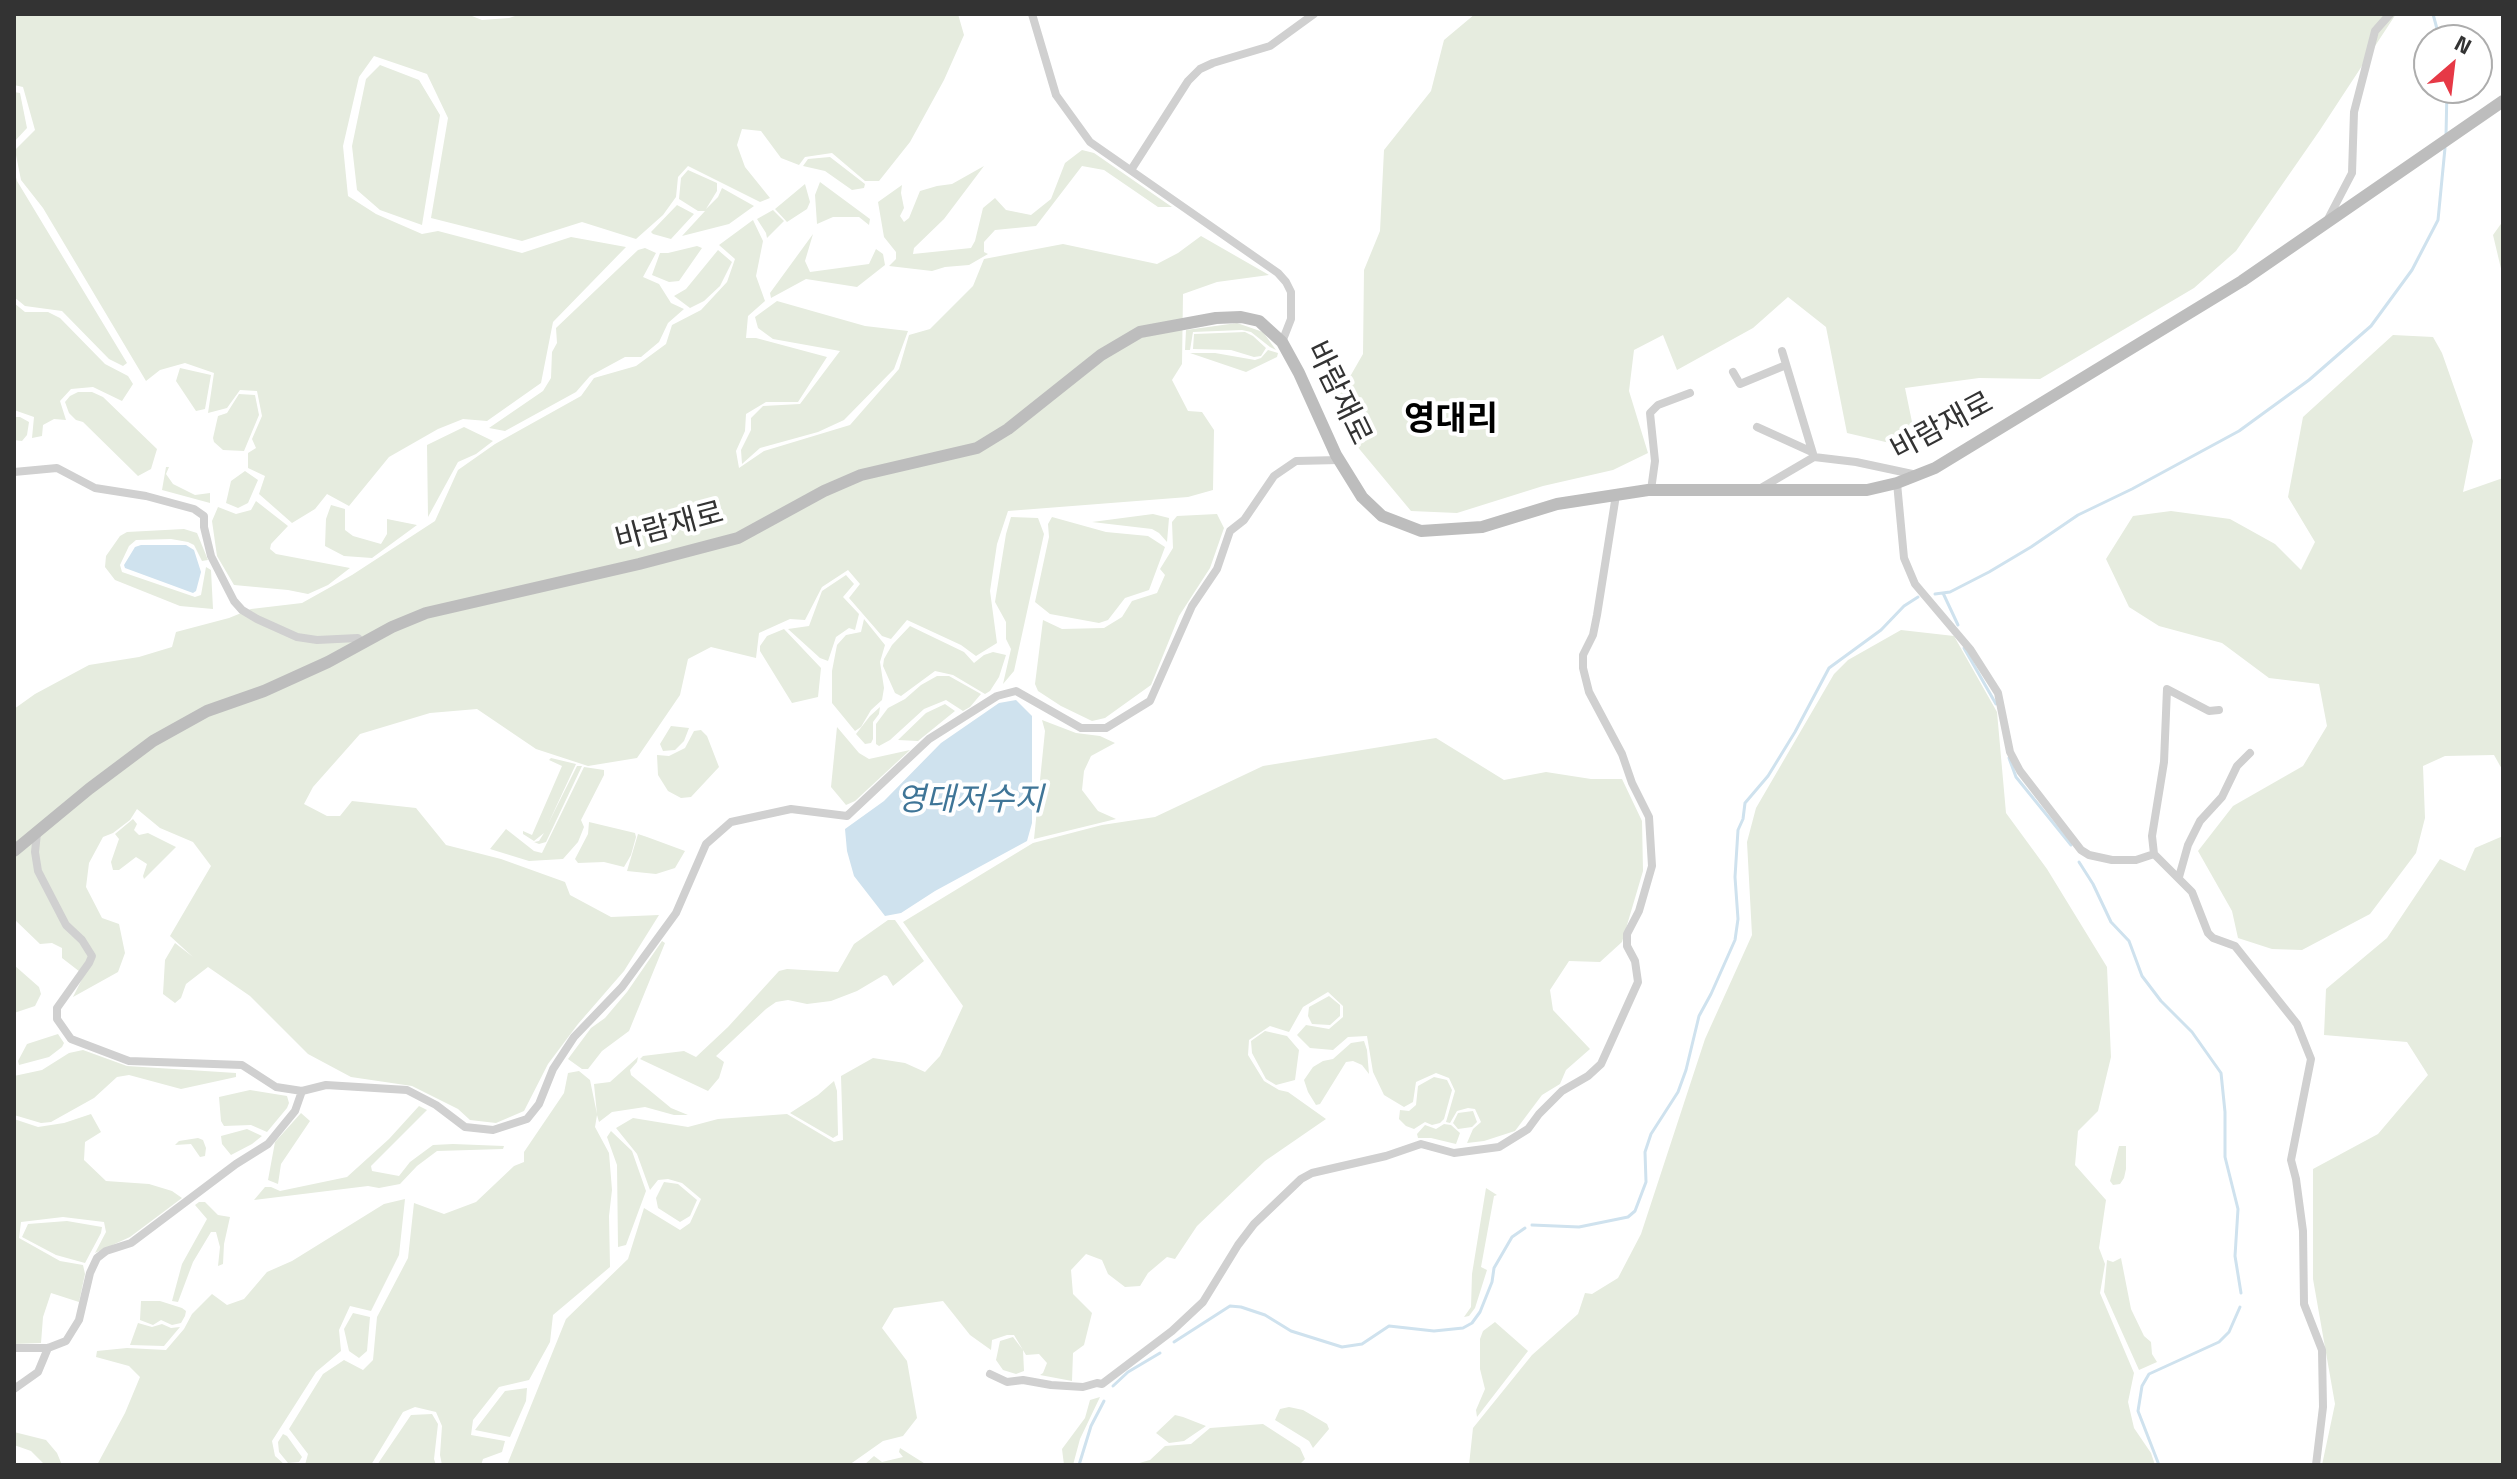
<!DOCTYPE html>
<html>
<head>
<meta charset="utf-8">
<style>
	body { margin:0 }
	#map { position:relative; width:2517px; height:1479px; overflow:hidden; background:#fff; font-family:"Titillium Web",sans-serif }
	canvas { display:block }
	.frame { position:absolute; inset:0; border:16px solid #333; pointer-events:none }
	.north { position:absolute; left:2413px; top:24px; width:80px; height:80px; box-sizing:border-box; background:#fff; border:2px solid #adadad; border-radius:50%; rotate:28deg; font-size:22px; font-weight:700; line-height:32px; text-align:center; color:#333 }
	.north::after { content:''; display:block; margin:auto; width:28px; height:36px; background:#e63946; clip-path:polygon(50% 0,100% 100%,50% 72%,0 100%) }
</style>
</head>
<body>
<div id="map">
<canvas width="2517" height="1479"></canvas>
<div class="frame"></div>
<div class="north">N</div>
</div>
<script>
const ctx = document.querySelector('canvas').getContext('2d');
ctx.lineJoin = 'round';
function fill(path, color) {
  ctx.fillStyle = color;
  ctx.fill(path, 'evenodd');
}
function poly(rows) {
  const path = new Path2D();
  for (const r of rows) {
    path.moveTo(r[0], r[1]);
    for (let i = 2; i < r.length; i += 2) path.lineTo(r[i], r[i + 1]);
  }
  return path;
}
function trace(path, color, width, dash) {
  ctx.strokeStyle = color;
  ctx.lineWidth = width;
  ctx.lineCap = dash ? 'butt' : 'round';
  ctx.setLineDash(dash || []);
  ctx.stroke(path);
}
function drawText(font, color, halo, rows, align = 'center') {
  ctx.font = font + ' "Titillium Web","Noto Sans KR",sans-serif';
  ctx.lineWidth = 8;
  ctx.setLineDash([]);
  ctx.textBaseline = 'middle';
  ctx.strokeStyle = halo;
  ctx.fillStyle = color;
  for (const [text, x, y, turn = 0] of rows) {
    ctx.save();
    ctx.translate(x, y);
    ctx.rotate((+turn || 0) * Math.PI / 180);
    ctx.textAlign = isNaN(turn) ? turn : align;
    if (halo) ctx.strokeText(text, 0, 0);
    ctx.fillText(text, 0, 0);
    ctx.restore();
  }
}
fill(poly([
	[14,14,467,14,482,20,509,18,521,14,958,14,964,35,944,80,910,142,879,181,865,181,832,153,805,157,799,165,781,158,761,131,742,129,737,145,745,167,770,198,760,202,688,166,678,177,676,197,663,215,636,239,582,222,522,241,431,218,448,118,427,74,374,56,359,77,343,146,348,196,376,214,422,234,438,231,522,253,571,237,626,247,553,322,541,383,487,421,463,419,438,429,389,457,349,506,327,494,315,509,292,523,259,494,265,476,248,468,248,453,256,448,252,439,262,416,257,391,240,390,227,408,208,413,214,373,185,363,160,370,146,381,43,208,21,180,15,150,35,130,23,87,14,85],
	[1475,14,2396,14,2320,130,2236,251,2194,288,2040,379,1979,378,1905,388,1912,422,1907,447,1847,433,1826,327,1788,297,1753,328,1677,370,1663,335,1634,350,1629,391,1648,453,1613,470,1543,486,1457,513,1411,511,1356,445,1340,394,1363,354,1364,270,1380,231,1384,150,1431,91,1444,40],
	[380,65,419,80,440,115,422,225,380,210,357,190,352,146,366,79],
	[14,92,20,93,27,128,14,142],
	[1082,150,1094,153,1172,207,1158,207,1104,170,1082,166,1036,226,995,230,984,242,984,252,988,254,969,265,945,267,932,271,889,266,896,259,896,252,884,237,878,202,902,185,901,193,904,208,900,216,904,222,909,218,920,191,937,186,952,184,984,166,944,219,914,248,913,254,971,248,975,241,983,208,995,198,1006,210,1031,215,1051,199,1065,163],
	[830,157,865,184,864,188,852,190,825,171,803,166,808,159],
	[14,170,17,181,127,363,123,366,109,359,62,311,25,306,14,297],
	[688,170,717,183,717,191,706,209,718,197,722,188,754,206,729,224,682,236,705,211,698,211,679,199,681,178],
	[820,182,870,219,869,225,859,217,833,217,817,224,815,195],
	[805,184,810,202,807,209,787,222,775,209],
	[677,205,694,214,671,239,653,234,651,232],
	[773,210,784,221,767,238,766,233,757,219],
	[753,220,763,241,756,276,765,301,748,316,746,338,756,338,827,357,798,402,766,402,746,414,745,431,736,451,739,468,764,451,850,425,899,369,909,335,930,329,973,286,984,259,1063,244,1157,264,1178,253,1201,236,1269,275,1217,282,1183,294,1182,364,1172,380,1188,411,1202,412,1214,430,1213,490,1188,497,1008,511,997,544,990,591,997,643,976,656,961,645,907,620,891,639,882,636,849,598,860,584,848,570,822,587,805,620,790,619,759,633,756,658,711,647,688,659,680,695,637,758,588,766,536,749,477,709,430,713,360,734,313,787,304,804,327,816,340,816,352,801,416,808,446,845,501,859,565,882,570,895,611,917,659,915,624,971,578,1024,548,1064,524,1111,496,1123,470,1120,458,1109,412,1086,351,1077,308,1054,250,996,195,958,208,967,186,984,181,998,175,1003,163,994,165,960,175,943,193,957,170,936,211,866,193,842,160,828,137,809,130,820,113,833,103,837,89,863,86,887,102,918,119,924,125,953,118,972,73,997,84,975,62,958,62,948,52,943,40,944,14,919,14,709,35,694,89,665,139,657,172,647,176,632,229,618,251,609,302,603,352,575,435,521,458,470,495,444,581,396,594,378,636,366,666,344,672,325,701,310,727,282,735,259,719,245],
	[2503,221,2503,277,2493,235],
	[813,234,805,261,810,272,869,264,876,249,883,254,885,265,857,287,806,279,771,298,770,293],
	[697,246,702,248,679,281,669,282,652,275,660,253,668,253],
	[645,248,656,253,643,277,659,284,671,303,684,309,668,323,659,342,641,357,625,357,590,376,576,392,505,431,489,428,543,391,551,378,552,352,557,343,556,328,638,250],
	[718,250,732,262,720,286,704,301,690,308,674,296,686,289],
	[777,301,865,326,908,331,894,369,844,420,818,432,760,448,742,464,741,450,751,430,751,418,763,406,800,404,840,351,773,339,758,328,755,317],
	[14,303,25,312,48,312,60,318,105,364,128,376,133,384,122,401,93,387,71,389,60,401,66,420,54,419,43,425,42,436,32,438,34,417,14,410],
	[1237,323,1263,332,1276,350,1270,347,1251,332,1242,330,1193,332,1190,350,1185,350,1186,330],
	[1245,332,1253,336,1266,348,1261,356,1254,357,1231,350,1193,349,1194,334],
	[2393,335,2433,337,2442,353,2473,441,2463,492,2503,478,2503,771,2494,755,2445,756,2423,766,2425,818,2416,853,2370,914,2302,950,2272,949,2238,938,2232,911,2198,851,2233,806,2303,766,2327,726,2319,684,2269,678,2222,643,2159,626,2129,607,2106,559,2133,516,2171,511,2230,519,2275,544,2301,570,2315,542,2288,497,2303,417],
	[1268,350,1278,353,1277,357,1246,372,1190,353,1215,353,1255,360,1261,358],
	[180,368,211,375,205,409,196,411,176,381],
	[78,392,92,392,103,397,157,449,151,469,138,476,83,422,76,420,69,413,65,402,70,396],
	[239,394,255,395,259,415,244,451,223,450,214,442,213,438,218,416,227,413],
	[14,417,20,417,29,422,27,435,22,441,14,440],
	[464,427,493,441,476,454,458,462,428,517,427,445],
	[166,467,169,467,166,474,173,484,195,495,210,493,210,503,162,490],
	[245,471,258,480,248,503,238,508,226,503,231,481],
	[256,501,288,526,271,544,270,549,276,554,350,568,328,585,308,594,288,590,234,585,217,556,212,521,218,507,236,514,251,510],
	[331,505,345,509,345,530,353,536,381,544,387,534,387,519,417,525,372,558,344,556,325,546,326,519],
	[1153,514,1169,518,1167,542,1159,533,1152,529,1092,522],
	[1217,514,1224,528,1210,568,1179,616,1151,685,1105,718,1092,721,1061,706,1038,691,1035,684,1043,620,1062,629,1104,628,1122,617,1132,601,1157,593,1165,575,1160,569,1173,548,1172,522,1177,516],
	[1011,517,1038,518,1044,534,1014,671,1003,684,1011,649,1006,639,1006,622,995,602,1006,534],
	[1052,517,1106,532,1148,536,1165,547,1149,590,1125,598,1108,620,1099,623,1050,614,1035,602,1049,537,1048,524],
	[184,529,197,533,208,560,202,561,194,545,188,542,171,539,136,540,129,546,120,565,122,572,195,597,201,595,206,567,211,570,213,609,180,606,115,580,105,567,106,556,120,536,127,532],
	[846,575,854,584,843,597,859,614,855,630,849,628,836,637,828,661,820,658,788,629,809,626,822,591],
	[864,619,885,645,880,662,884,688,882,700,871,710,861,727,855,731,832,703,832,671,837,645,846,635,861,632],
	[910,626,964,652,974,663,984,655,993,652,1006,655,999,677,990,691,985,694,953,675,935,671,901,696,895,693,883,666,884,659,892,645],
	[784,629,821,668,818,697,792,703,760,651,760,646,767,636],
	[1901,630,1954,636,1997,712,2006,813,2047,869,2107,967,2111,1057,2098,1111,2078,1131,2075,1165,2106,1200,2099,1248,2105,1264,2100,1293,2134,1373,2128,1402,2134,1428,2151,1453,2155,1465,1469,1465,1473,1428,1532,1355,1578,1314,1585,1293,1592,1294,1618,1278,1641,1234,1705,1039,1752,935,1747,842,1756,808,1834,674,1848,660],
	[937,676,949,676,981,694,970,707,963,711,946,700,924,709,890,740,879,746,876,744,876,724,888,708,905,699,921,685],
	[945,704,955,711,918,741,898,740,926,713],
	[880,707,879,714,873,722,873,739,871,743,865,744,856,734,870,716],
	[1042,720,1076,733,1100,736,1115,743,1091,756,1084,771,1082,790,1098,811,1116,819,1034,839,1045,731],
	[671,726,689,728,684,741,675,750,663,751,660,744],
	[837,727,859,753,869,759,910,750,855,801,846,805,831,787],
	[701,730,707,736,719,767,691,797,681,798,668,791,658,775,657,755,669,756,685,748,694,731],
	[1436,738,1504,780,1546,772,1591,779,1622,779,1642,821,1643,871,1622,942,1600,962,1569,961,1550,990,1553,1010,1590,1049,1566,1070,1560,1084,1542,1095,1515,1131,1484,1141,1467,1143,1473,1129,1481,1122,1475,1109,1468,1108,1457,1111,1450,1123,1446,1122,1455,1091,1449,1078,1436,1073,1416,1082,1413,1102,1404,1107,1384,1095,1373,1072,1367,1036,1348,1037,1333,1050,1310,1048,1297,1035,1306,1025,1329,1029,1343,1017,1343,1006,1328,992,1303,1007,1289,1032,1270,1026,1249,1040,1248,1055,1264,1081,1279,1090,1288,1092,1326,1119,1265,1161,1197,1226,1175,1259,1167,1257,1148,1273,1140,1286,1125,1287,1108,1274,1102,1260,1086,1254,1071,1270,1073,1294,1092,1313,1084,1345,1073,1353,1072,1381,1040,1375,1043,1373,1047,1363,1039,1354,1026,1355,1014,1335,1007,1335,992,1340,991,1350,970,1335,943,1301,894,1308,882,1328,907,1361,917,1418,903,1436,883,1441,849,1465,507,1465,566,1319,628,1259,644,1208,680,1230,690,1223,701,1199,682,1183,668,1179,658,1180,650,1190,637,1154,616,1128,633,1118,688,1127,718,1119,787,1114,834,1142,843,1140,841,1076,873,1058,905,1063,925,1072,940,1056,963,1006,903,922,1033,843,1102,825,1155,817,1263,766],
	[551,758,576,764,548,824,577,766,582,766,546,842,539,844,534,842,539,841,544,833,534,841,523,834,523,831,532,835,562,766,549,760],
	[584,767,604,770,604,775,581,820,584,827,578,842,563,859,529,861,490,849,506,829,534,851,542,853],
	[133,819,137,824,134,830,139,835,148,833,176,847,144,879,143,876,147,864,136,857,119,870,113,870,111,862,119,839,115,834],
	[589,822,635,833,636,837,631,855,624,867,604,862,578,863,575,859,588,834],
	[638,834,647,837,685,851,675,868,656,874,627,871],
	[2503,836,2503,1465,2322,1465,2335,1404,2313,1279,2313,1169,2378,1134,2428,1075,2407,1042,2324,1035,2326,989,2387,938,2440,859,2465,871,2475,848],
	[888,920,895,920,924,961,893,986,887,976,884,975,857,991,831,1001,807,1004,788,1000,776,1002,766,1009,716,1056,724,1062,719,1078,708,1091,640,1059,643,1056,684,1051,696,1057,728,1027,779,971,787,969,838,972,854,944],
	[662,941,665,943,629,1031,602,1051,588,1069,582,1069,568,1059,591,1028,605,1018,627,992],
	[14,965,39,987,41,994,35,1006,14,1013],
	[1329,996,1340,1005,1340,1016,1330,1025,1312,1024,1308,1016,1309,1007],
	[1265,1031,1287,1036,1299,1050,1295,1080,1276,1085,1266,1079,1252,1053,1251,1041],
	[58,1034,64,1043,62,1047,49,1057,19,1065,18,1061,27,1044],
	[1364,1041,1367,1050,1369,1074,1362,1065,1353,1061,1346,1062,1320,1104,1316,1105,1308,1092,1304,1080,1313,1067,1323,1061,1333,1059,1351,1043],
	[83,1050,127,1066,236,1073,236,1077,181,1089,129,1075,117,1077,94,1098,51,1122,41,1123,14,1115,14,1076,42,1070,69,1053],
	[638,1057,637,1062,630,1070,631,1075,671,1108,688,1115,674,1115,645,1107,612,1112,599,1122,597,1115,595,1127,609,1153,612,1190,609,1216,610,1267,553,1315,550,1342,529,1380,499,1387,473,1420,471,1435,505,1441,502,1452,483,1459,481,1465,442,1465,440,1455,442,1426,436,1412,415,1407,403,1412,371,1465,305,1465,308,1454,289,1429,323,1374,344,1360,363,1370,373,1360,377,1317,408,1258,414,1203,444,1214,476,1202,514,1166,524,1162,524,1152,564,1093,568,1073,579,1071,590,1080,597,1114,594,1084,610,1082],
	[1434,1077,1447,1080,1452,1090,1444,1119,1440,1123,1432,1125,1425,1122,1414,1129,1406,1126,1399,1119,1400,1110,1409,1111,1416,1105,1418,1086],
	[834,1081,837,1091,838,1135,833,1138,790,1113,818,1095],
	[250,1090,287,1096,289,1103,287,1108,267,1132,251,1125,224,1126,221,1121,219,1097],
	[419,1106,427,1110,371,1166,372,1171,399,1176,410,1162,433,1145,453,1144,504,1146,503,1149,437,1151,417,1166,400,1184,379,1188,368,1186,254,1200,265,1187,271,1187,280,1191,347,1177,389,1139],
	[1473,1111,1477,1122,1472,1127,1458,1129,1453,1123,1458,1113],
	[301,1113,310,1121,281,1164,278,1184,268,1180,275,1142],
	[91,1114,101,1132,85,1142,84,1160,106,1181,149,1184,172,1191,182,1198,130,1237,95,1253,106,1232,104,1222,63,1217,21,1222,19,1238,60,1261,83,1265,85,1274,79,1302,51,1293,43,1317,41,1343,14,1344,14,1119,38,1127,64,1123],
	[1444,1124,1451,1125,1460,1133,1456,1144,1431,1138,1418,1138,1417,1134,1425,1125,1436,1129],
	[247,1129,262,1136,252,1144,231,1155,222,1144,221,1136],
	[611,1131,632,1151,646,1191,626,1245,618,1247,617,1165,607,1137],
	[198,1138,203,1140,206,1148,205,1156,200,1157,191,1144,175,1145,179,1141],
	[2119,1146,2126,1146,2126,1169,2124,1178,2120,1184,2113,1185,2110,1181],
	[664,1182,678,1184,697,1200,690,1216,680,1222,658,1208,656,1198],
	[1486,1188,1497,1195,1494,1196,1481,1267,1487,1270,1475,1308,1469,1316,1464,1317,1471,1307,1472,1274],
	[405,1199,399,1255,371,1311,350,1306,339,1330,341,1351,316,1372,272,1441,275,1456,285,1465,97,1465,125,1413,140,1377,129,1366,96,1357,97,1351,127,1348,166,1350,184,1329,192,1314,212,1294,227,1305,244,1299,267,1272,292,1261,384,1204],
	[199,1202,205,1202,218,1215,230,1217,224,1244,223,1264,218,1266,220,1247,216,1232,211,1232,193,1262,178,1302,172,1301,182,1264,207,1219,195,1205],
	[67,1221,102,1227,101,1233,85,1263,56,1255,22,1237,28,1224],
	[2121,1258,2131,1309,2144,1336,2151,1342,2152,1354,2157,1362,2139,1370,2104,1292,2107,1260,2113,1262],
	[141,1301,160,1301,182,1308,186,1311,185,1316,181,1323,172,1325,161,1320,153,1325,140,1320],
	[353,1313,370,1317,367,1351,359,1358,349,1351,344,1329],
	[1495,1322,1528,1351,1477,1417,1476,1410,1485,1389,1480,1369,1480,1339,1483,1331],
	[138,1323,152,1327,162,1324,171,1328,180,1327,164,1346,130,1345],
	[1013,1337,1023,1350,1024,1371,1016,1374,1003,1370,996,1360,1000,1341],
	[527,1388,526,1401,510,1437,475,1430,505,1391],
	[1100,1397,1080,1439,1073,1465,1064,1465,1062,1449,1085,1418,1090,1400],
	[1289,1407,1303,1410,1327,1424,1329,1429,1313,1448,1309,1441,1275,1420,1280,1409],
	[432,1414,438,1424,434,1459,436,1465,377,1465,411,1415],
	[1175,1415,1183,1417,1206,1426,1184,1441,1169,1443,1156,1433],
	[1263,1424,1300,1448,1305,1459,1299,1465,1132,1465,1150,1460,1165,1446,1191,1444,1210,1428],
	[14,1432,46,1440,57,1453,62,1465,45,1465,31,1451,14,1445],
	[283,1434,287,1436,302,1457,299,1462,288,1463,279,1452,278,1442],
	[900,1448,927,1465,864,1465,874,1456,882,1462,903,1457,899,1452]
]), '#e6ecdf');
fill(poly([
	[141,545,186,545,194,550,201,572,196,591,193,593,125,568,124,565,135,547],
	[1016,700,1032,716,1032,823,1027,841,935,891,901,913,885,916,854,876,847,851,845,829,884,801,941,743,999,703]
]), '#cfe2ee');
trace(poly([
	[2433,14,2440,40],
	[2446,136,2447,88],
	[1943,593,1958,625],
	[1935,594,1950,592,1989,572,2031,547,2078,515,2132,489,2239,431,2309,380,2371,326,2412,270,2438,220,2445,148],
	[1964,648,1996,704],
	[2009,758,2016,777,2071,845],
	[2079,862,2093,884,2111,922,2129,941,2142,976,2161,1001,2192,1032,2221,1073,2225,1112,2225,1157,2238,1209,2235,1256,2241,1293],
	[1532,1225,1579,1227,1628,1217,1635,1211,1646,1182,1645,1152,1651,1134,1678,1092,1686,1070,1699,1016,1711,994,1735,940,1738,919,1735,877,1738,830,1743,819,1745,803,1768,776,1795,732,1829,668,1881,630,1904,606,1918,597],
	[1174,1342,1230,1306,1241,1307,1265,1315,1291,1331,1342,1347,1362,1344,1389,1326,1434,1331,1463,1328,1472,1323,1480,1312,1492,1282,1494,1268,1512,1237,1525,1228],
	[1113,1386,1128,1372,1160,1353],
	[1079,1465,1091,1426,1104,1401],
	[2159,1465,2138,1411,2142,1386,2149,1374,2219,1342,2229,1332,2240,1307]
]), '#cfe2ee', 3);
trace(poly([
	[1032,14,1056,95,1090,142,1278,273,1286,282,1291,292,1291,319,1282,342],
	[1131,170,1188,81,1200,69,1213,63,1270,46,1314,14],
	[2328,219,2352,173,2354,112,2375,31,2390,14],
	[1782,351,1814,457],
	[1733,372,1740,384,1786,365],
	[1757,427,1812,452],
	[14,472,57,468,95,488,146,496,194,509,204,516,204,527,211,556,234,601,242,610,257,619,297,637,317,640,358,638,362,643],
	[1897,483,1904,558,1915,584,1970,649,1998,693,2010,752,2020,771,2081,850,2089,855,2112,860,2136,860,2154,854,2192,892,2208,933,2213,938,2235,946,2297,1024,2311,1059,2291,1160,2296,1179,2303,1231,2304,1304,2322,1350,2323,1407,2316,1465],
	[1761,488,1814,457,1856,462,1917,475],
	[1651,490,1655,461,1650,413,1658,405,1690,393],
	[37,833,35,852,38,871,66,925,82,940,92,956,89,963,57,1008,57,1019,71,1039,129,1061,242,1065,276,1087,302,1091,326,1085,407,1090,436,1105,465,1127,493,1130,527,1119,539,1104,553,1069,574,1037,622,987,676,913,706,844,731,822,791,809,847,816,929,739,997,696,1016,691,1081,728,1106,728,1150,701,1192,606,1217,569,1230,531,1244,520,1274,476,1296,461,1339,460],
	[2154,854,2152,836,2164,762,2167,689,2209,711,2219,710],
	[2179,877,2188,845,2200,821,2222,797,2237,766,2250,753],
	[14,1348,48,1348,66,1341,79,1320,90,1273,97,1258,106,1251,131,1243,236,1164,268,1144,295,1111,302,1091],
	[990,1374,1007,1382,1023,1380,1051,1385,1083,1387,1097,1383,1102,1384,1172,1331,1203,1302,1238,1245,1254,1224,1301,1179,1312,1173,1386,1156,1421,1144,1454,1153,1499,1147,1528,1129,1539,1114,1562,1091,1588,1076,1601,1064,1638,982,1635,961,1627,946,1627,934,1639,911,1652,866,1649,817,1632,783,1622,754,1589,692,1583,668,1583,655,1593,635,1597,615,1616,495],
	[14,1389,38,1372,48,1348]
]), '#d0d0d0', 8);
trace(poly([
	[14,851,89,789,153,741,207,711,264,691,328,662,392,627,426,613,639,564,738,538,824,491,861,475,977,448,1008,429,1101,355,1140,332,1216,318,1241,317,1259,321,1282,342,1299,373,1336,455,1362,497,1382,516,1421,531,1482,527,1557,504,1648,490,1867,490,1897,483,1935,468,2242,281,2503,101]
]), '#bdbdbd', 12);
drawText('30px', '#333', '#fff', [
	["바람재로",1337,394,64],
	["바람재로",1943,428,-28],
	["바람재로",670,528,-15]
]);
drawText('italic 32px', '#3f7597', '#fff', [
	["영대저수지",970,802]
]);
drawText('bold 34px', '#000', '#fff', [
	["영대리",1451,422]
]);
</script>
</body>
</html>
